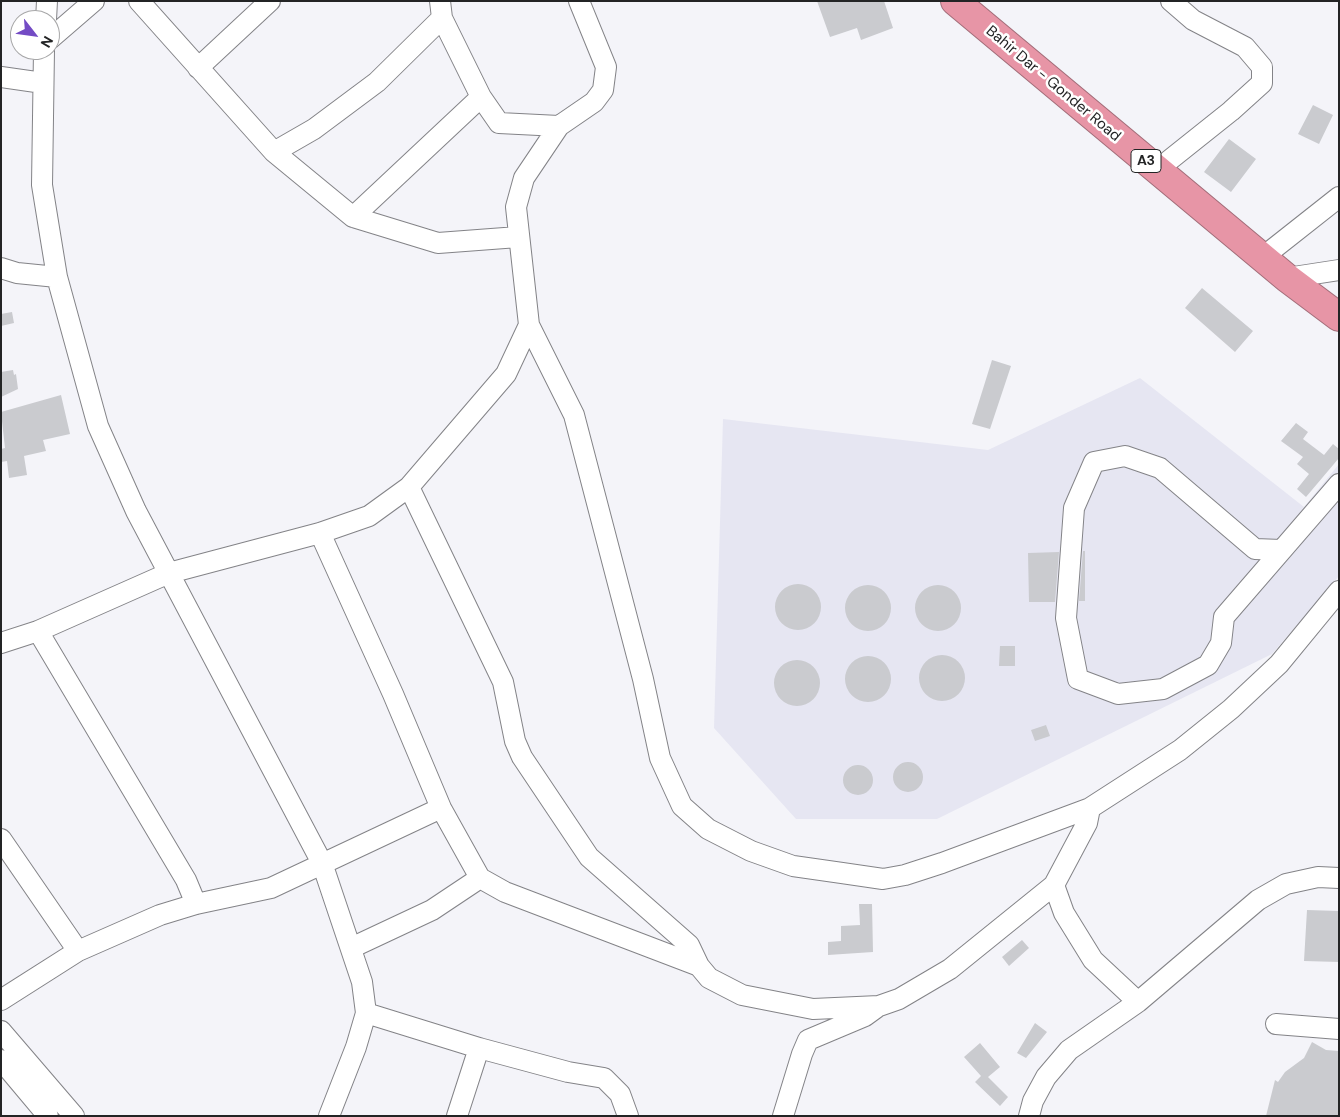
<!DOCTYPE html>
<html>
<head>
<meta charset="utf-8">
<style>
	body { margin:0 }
	#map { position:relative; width:1340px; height:1117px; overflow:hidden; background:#f4f4f9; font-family:"DM Sans",sans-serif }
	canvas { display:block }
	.frame { position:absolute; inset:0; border:2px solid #232425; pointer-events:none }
	.north { position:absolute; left:10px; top:10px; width:50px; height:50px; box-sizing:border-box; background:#fff; border:1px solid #a7a7a8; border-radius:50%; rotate:120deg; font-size:14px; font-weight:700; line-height:20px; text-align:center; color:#232425 }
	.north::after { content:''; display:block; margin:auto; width:18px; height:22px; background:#734bc4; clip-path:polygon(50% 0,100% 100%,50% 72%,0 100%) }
</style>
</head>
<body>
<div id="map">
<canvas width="1340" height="1117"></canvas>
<div class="frame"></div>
<div class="north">N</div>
</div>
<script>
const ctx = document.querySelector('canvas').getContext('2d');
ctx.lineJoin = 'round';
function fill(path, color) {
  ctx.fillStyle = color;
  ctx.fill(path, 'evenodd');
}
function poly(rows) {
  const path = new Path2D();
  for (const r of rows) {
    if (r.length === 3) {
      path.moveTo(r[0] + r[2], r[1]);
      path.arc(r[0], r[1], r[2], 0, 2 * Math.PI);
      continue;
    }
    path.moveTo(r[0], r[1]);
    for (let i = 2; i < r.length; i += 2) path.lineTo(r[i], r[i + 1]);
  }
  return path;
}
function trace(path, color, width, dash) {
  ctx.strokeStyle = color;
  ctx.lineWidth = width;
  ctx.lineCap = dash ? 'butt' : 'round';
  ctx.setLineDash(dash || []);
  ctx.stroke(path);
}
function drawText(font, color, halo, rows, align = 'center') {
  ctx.font = font + ' "DM Sans",sans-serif';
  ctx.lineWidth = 5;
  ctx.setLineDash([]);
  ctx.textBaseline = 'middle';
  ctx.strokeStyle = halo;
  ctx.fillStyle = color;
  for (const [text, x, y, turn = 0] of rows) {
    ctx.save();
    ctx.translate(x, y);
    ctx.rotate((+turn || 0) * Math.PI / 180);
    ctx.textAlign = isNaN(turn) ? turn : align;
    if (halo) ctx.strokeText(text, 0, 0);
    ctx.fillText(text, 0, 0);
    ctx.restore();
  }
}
fill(poly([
	[1140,378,1304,507,1339,464,1339,576,1272,654,937,819,796,819,714,728,723,419,988,450]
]), '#e6e6f2');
fill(poly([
	[817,1,884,1,893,28,861,40,857,28,830,37],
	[1313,105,1333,115,1319,144,1298,134],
	[1229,139,1256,159,1231,192,1204,172],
	[1202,288,1253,331,1235,352,1185,308],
	[12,312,14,323,1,326,1,314],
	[992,360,1011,366,990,429,972,424],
	[13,370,14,375,16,374,18,389,1,397,1,372],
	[61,395,70,434,43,440,46,451,24,456,27,475,9,478,7,461,1,462,1,449,5,448,1,412],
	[1296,423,1308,432,1303,439,1324,455,1333,444,1339,449,1339,458,1306,497,1297,489,1309,474,1297,464,1303,457,1281,441],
	[1083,551,1085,551,1085,601,1079,601],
	[1059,552,1055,602,1029,602,1028,553],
	[798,607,23],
	[938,608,23],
	[868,608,23],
	[1000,646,1015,646,1015,666,999,666],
	[942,678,23],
	[868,679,23],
	[797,683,23],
	[1046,725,1050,736,1035,741,1031,730],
	[908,777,15],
	[858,780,15],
	[859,904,872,904,873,952,828,955,828,942,841,941,841,926,860,925],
	[1307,910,1339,911,1339,962,1304,961],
	[1022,940,1029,948,1009,966,1002,957],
	[1035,1023,1047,1032,1026,1058,1017,1053],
	[1312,1042,1326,1050,1339,1051,1339,1116,1266,1116,1275,1080,1278,1082,1285,1072,1304,1058],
	[980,1043,1000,1067,988,1077,1008,1097,1000,1106,975,1082,981,1076,964,1057]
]), '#cacbcf');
const minor = poly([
	[139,1,274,152,353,217,438,243,518,237],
	[440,1,442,18,481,97,499,123,559,126],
	[579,1,606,67,603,90,594,102,559,126,524,178,516,207,529,325,574,415,643,679,660,758,682,806,708,829,751,851,793,866,842,873,883,879,905,875,942,863,1090,808,1180,750,1231,709,1279,664,1339,591],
	[46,20,47,1],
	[50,39,94,1],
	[44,50,42,185,57,277,98,426,136,511,322,863,362,982,366,1013,356,1047,329,1116],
	[198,68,270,1],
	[1,77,43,83],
	[274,152,314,129,377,82,442,18],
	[1157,170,1231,111,1262,83,1262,67,1245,47,1193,20,1171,1],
	[353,217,481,97],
	[1263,257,1339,197],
	[1,268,17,273,57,277],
	[1287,278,1339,270],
	[409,487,503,682,515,741,522,757,589,857,689,945,699,966],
	[320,533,393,694,441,808,480,878,505,892,699,966,709,978,742,995,813,1009,879,1006,899,999,950,969,1054,885,1064,913,1093,960,1138,1002],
	[1281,550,1255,549,1160,468,1125,456,1094,462,1074,508,1066,618,1078,679,1118,694,1163,689,1208,665,1221,643,1224,617,1339,484],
	[38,631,186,880,196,904],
	[1,643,38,631,169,573,320,533,369,516,409,487,506,374,529,325],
	[1,839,78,951],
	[1054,885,1087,823,1090,808],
	[351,948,432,910,480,878],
	[1,1000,78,951,160,915,196,904,271,888,441,808],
	[366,1013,479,1048,568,1072,604,1078,620,1094,628,1116],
	[1276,1024,1339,1029],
	[1,1031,74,1116],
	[1,1060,48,1116],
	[457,1116,479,1048],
	[783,1116,802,1054,808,1040,865,1016,876,1008],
	[1029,1116,1033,1101,1046,1077,1069,1050,1138,1002,1258,900,1286,884,1318,877,1339,878]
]);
const highway = poly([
	[955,1,1287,278,1339,317]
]);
trace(minor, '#838387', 22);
trace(highway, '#a26d79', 30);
trace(minor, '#fff', 20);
trace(highway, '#e795a6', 28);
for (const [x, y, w] of [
	[1146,161,30]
]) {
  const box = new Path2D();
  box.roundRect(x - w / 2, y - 11.5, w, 23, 4);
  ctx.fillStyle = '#fff';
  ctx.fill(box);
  trace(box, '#232425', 1);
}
drawText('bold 14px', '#232425', null, [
	["A3",1146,161]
]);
drawText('15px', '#232425', '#fff', [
	["Bahir Dar - Gonder Road",1053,84,40]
]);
</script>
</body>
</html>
